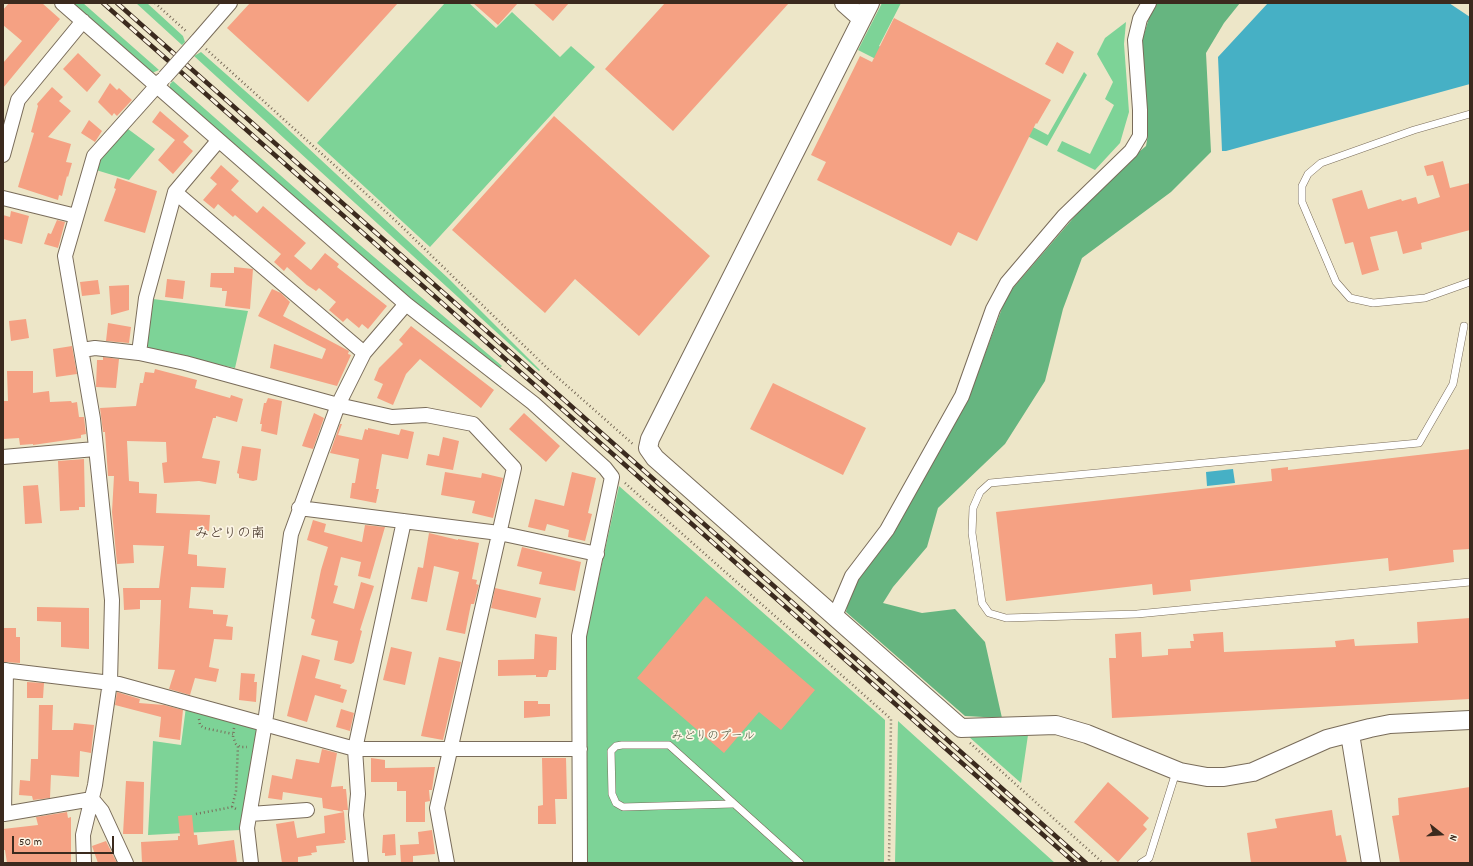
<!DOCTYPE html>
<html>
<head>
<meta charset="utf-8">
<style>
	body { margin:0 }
	#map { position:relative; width:1473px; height:866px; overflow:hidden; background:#ede6c8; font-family:Dekko,sans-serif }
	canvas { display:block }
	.frame { position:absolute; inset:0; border:4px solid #3b2a1e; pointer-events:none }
	.north { position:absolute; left:1421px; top:814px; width:40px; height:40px; -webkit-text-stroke:3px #fcf5e5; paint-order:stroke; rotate:107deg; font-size:11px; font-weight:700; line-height:16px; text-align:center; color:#3b2a1e }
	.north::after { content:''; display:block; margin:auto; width:14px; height:18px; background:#3b2a1e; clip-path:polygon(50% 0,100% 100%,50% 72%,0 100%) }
	.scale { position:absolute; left:12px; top:836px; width:102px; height:18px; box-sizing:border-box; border:2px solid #3b2a1e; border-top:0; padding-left:5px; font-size:12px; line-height:14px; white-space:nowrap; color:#3b2a1e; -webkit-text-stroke:3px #fcf5e5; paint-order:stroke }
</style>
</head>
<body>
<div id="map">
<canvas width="1473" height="866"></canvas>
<div class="frame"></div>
<div class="north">N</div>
<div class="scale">50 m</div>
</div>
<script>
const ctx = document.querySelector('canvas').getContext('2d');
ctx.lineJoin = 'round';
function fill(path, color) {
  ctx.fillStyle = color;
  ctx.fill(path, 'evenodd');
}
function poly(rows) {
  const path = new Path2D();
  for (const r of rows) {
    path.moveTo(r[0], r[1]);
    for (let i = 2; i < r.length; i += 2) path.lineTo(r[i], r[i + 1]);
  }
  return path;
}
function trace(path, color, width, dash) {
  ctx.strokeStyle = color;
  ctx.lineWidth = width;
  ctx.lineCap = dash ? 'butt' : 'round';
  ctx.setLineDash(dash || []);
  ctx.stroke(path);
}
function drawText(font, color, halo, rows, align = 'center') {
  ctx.font = font + ' Dekko,"Klee One",sans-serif';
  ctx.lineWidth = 3.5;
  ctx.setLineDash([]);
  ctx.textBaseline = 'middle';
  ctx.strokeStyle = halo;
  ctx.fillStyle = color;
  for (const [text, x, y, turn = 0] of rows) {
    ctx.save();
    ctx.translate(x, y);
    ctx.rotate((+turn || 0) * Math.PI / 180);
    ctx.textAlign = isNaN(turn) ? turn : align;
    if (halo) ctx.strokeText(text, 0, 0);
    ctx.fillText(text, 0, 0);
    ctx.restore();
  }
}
fill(poly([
	[72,3,83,3,159,70,152,73],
	[136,3,147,3,183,36,185,42,182,45],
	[445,3,469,3,496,28,512,12,560,57,571,46,595,67,430,247,317,143],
	[882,3,901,3,879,46,1048,135,1084,72,1087,75,1047,146,858,50],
	[1126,22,1124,44,1129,112,1120,143,1095,170,1057,151,1062,141,1090,154,1114,105,1105,99,1113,82,1097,54,1105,38],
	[201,52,278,120,449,279,540,370,539,371,194,56],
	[173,81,354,240,502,366,499,369,423,309,319,220,170,89,170,84],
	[128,129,155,149,129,180,96,170,99,160],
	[153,299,248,311,235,368,149,350,146,344],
	[619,486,885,720,884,863,587,863,587,632],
	[186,707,258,730,240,830,148,835,153,741,181,745],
	[898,721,1055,863,895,863],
	[1028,735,1021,783,968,736,991,737]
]), '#7dd397');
fill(poly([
	[1157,3,1240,3,1224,23,1206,53,1211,152,1171,192,1082,258,1063,309,1045,381,1005,444,938,508,927,547,893,587,883,603,922,613,955,609,985,642,1002,718,965,716,846,612,849,596,866,566,891,534,967,402,1004,303,1013,288,1081,209,1133,157,1146,146,1148,135,1141,44,1149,18]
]), '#66b580');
fill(poly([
	[1268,3,1449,3,1470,17,1470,84,1226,151,1222,151,1218,57],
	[1233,469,1235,483,1207,486,1206,472]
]), '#46b0c5');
fill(poly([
	[9,3,42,3,60,19,3,88,3,63,22,41,3,25,3,10],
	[250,3,398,3,308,102,227,28],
	[473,3,518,3,498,25],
	[533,3,569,3,553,21],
	[665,3,789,3,673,131,605,69],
	[894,18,1051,100,1037,124,1036,123,977,241,958,232,951,246,817,180,826,162,811,155,860,56,872,62],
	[1057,42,1074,52,1063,74,1045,64],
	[78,53,101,75,87,92,63,69],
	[110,83,117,90,119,88,132,100,117,116,114,113,112,116,98,102],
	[52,87,63,97,59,101,71,111,48,137,71,144,66,162,72,163,68,177,67,176,62,196,59,195,58,200,18,187,34,133,31,132,38,106,37,104],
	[160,111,189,136,183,142,193,151,173,174,158,160,175,140,152,122],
	[554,116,710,256,639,336,575,279,545,313,452,230],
	[89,120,102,131,95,142,81,133],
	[1443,161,1450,188,1470,183,1470,230,1421,243,1422,249,1403,254,1397,231,1370,237,1379,270,1362,275,1353,242,1345,244,1332,199,1362,190,1368,209,1401,199,1402,201,1416,197,1418,204,1440,197,1433,175,1427,176,1424,166],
	[221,165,239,181,231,190,257,213,263,206,306,243,294,256,311,270,325,253,339,264,337,267,387,306,368,329,362,324,359,328,347,318,343,322,329,310,336,302,319,288,316,291,307,285,287,267,284,271,274,262,281,254,235,215,233,217,218,204,214,209,203,200,217,184,210,178],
	[117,178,157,191,145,233,104,221,116,189,114,188],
	[11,211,29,216,22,244,3,239,3,215,10,217],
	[57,220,65,222,58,248,44,244,48,233,51,234],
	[234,267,253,269,250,309,225,306,227,291,222,291,222,288,210,287,211,273,234,273],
	[167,279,185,281,183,299,165,297],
	[98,280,100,294,82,296,80,282],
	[129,285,129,310,111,315,109,286],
	[272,289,281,293,290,302,283,316,349,351,348,354,351,355,337,386,270,368,274,344,322,359,326,349,258,316],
	[26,319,29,338,11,341,9,321],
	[108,323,131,327,129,343,106,341],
	[411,326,494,390,481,408,420,359,406,374,393,405,377,398,383,384,374,380,379,368,403,344,399,340],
	[72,346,77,374,56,377,53,349],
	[103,357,119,359,116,388,96,387,97,360,103,360],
	[155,369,197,380,195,388,230,398,231,395,243,399,237,422,216,416,216,418,213,418,202,458,220,461,216,484,199,481,164,483,162,463,167,462,166,442,127,441,129,481,139,482,139,493,157,494,156,513,210,515,209,531,190,530,188,554,197,555,197,566,226,568,224,588,191,587,189,608,213,610,213,614,228,615,226,626,233,627,232,640,214,639,209,667,219,669,216,682,195,678,190,695,169,689,175,670,158,669,161,600,140,600,140,609,124,610,123,588,159,588,164,546,133,545,134,563,117,564,112,512,114,476,108,476,105,432,103,432,100,408,136,406,140,383,143,383,145,372,154,373],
	[7,371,33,371,33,393,49,391,50,402,71,401,72,403,77,402,79,417,84,417,86,434,81,435,81,438,33,445,33,444,20,445,19,438,3,439,3,401,8,401],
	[773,383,866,428,843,475,750,429],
	[268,398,282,401,277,435,261,431,262,424,260,424,264,403,266,403],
	[314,413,324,418,313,449,302,446],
	[524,413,560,446,546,462,509,429],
	[340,424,342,424,338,435,362,440,365,429,368,430,368,428,399,435,401,429,414,432,408,459,382,454,376,489,379,489,376,503,350,498,352,483,355,483,359,459,330,453],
	[443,437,459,441,453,470,426,465,428,454,439,456],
	[242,446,261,449,257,480,253,481,239,478,239,474,237,473],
	[1470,449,1470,549,1453,550,1454,562,1389,571,1388,558,1190,580,1191,591,1153,595,1152,584,1006,601,996,512,1272,481,1271,469,1288,467,1288,470],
	[84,459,85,507,79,507,79,510,60,511,58,461],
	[445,472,481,478,482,473,503,478,493,518,472,513,475,501,441,495],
	[572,472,596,478,588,513,592,514,585,541,568,537,569,530,547,524,545,531,528,527,535,499,564,506],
	[38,485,42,523,25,524,23,486],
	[313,520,326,524,324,532,362,542,365,525,385,527,370,579,358,576,361,562,341,557,334,585,338,586,333,603,354,609,361,582,374,586,360,630,362,631,354,662,351,664,334,660,338,641,311,635,315,620,311,618,321,570,328,547,307,540],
	[429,533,458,540,458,539,479,543,472,579,477,580,476,584,479,585,474,604,471,604,465,634,446,630,459,572,434,566,427,602,411,599,418,567,423,568],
	[522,547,581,562,575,591,539,584,542,572,517,566],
	[495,588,541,598,536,618,491,608],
	[706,596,815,690,781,730,759,712,724,753,637,678],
	[37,607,89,608,89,649,61,647,61,622,37,621],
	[1470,618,1470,699,1112,718,1109,658,1116,658,1115,634,1141,632,1142,657,1168,655,1168,649,1191,648,1190,641,1194,641,1193,634,1223,632,1224,652,1336,647,1335,641,1354,639,1355,646,1418,643,1417,622],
	[3,628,16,628,16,637,20,637,20,663,3,662],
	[535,634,557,637,556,670,549,670,547,677,536,677,536,675,498,676,498,660,534,659],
	[391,647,412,652,405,685,383,680],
	[302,655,320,660,315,678,341,685,340,688,347,690,343,703,315,695,307,722,287,716],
	[439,657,461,662,443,740,421,736],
	[241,673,255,674,254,682,257,682,256,702,239,700],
	[27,682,44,683,43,698,27,698],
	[117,692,140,699,139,703,164,705,183,710,180,740,159,737,161,717,115,705],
	[524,701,538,701,538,704,550,704,550,716,524,718],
	[39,705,53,705,52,730,73,730,74,723,94,725,91,753,80,751,79,777,51,775,50,798,33,800,32,796,19,795,20,780,30,781,31,759,38,759],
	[341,709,354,713,350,731,336,727],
	[322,749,337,753,331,787,343,786,343,789,346,789,348,810,343,810,344,812,323,808,322,798,283,792,282,800,268,798,272,775,292,779,296,759,319,763],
	[371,758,385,760,385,768,435,767,432,790,429,790,430,801,425,802,425,822,406,822,406,791,397,791,397,782,371,782],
	[542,758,566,758,567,799,555,799,556,824,538,824,538,806,543,805],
	[126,781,144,782,143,834,123,834],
	[1108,782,1149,818,1143,825,1147,829,1118,862,1074,822],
	[1470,787,1470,863,1400,863,1392,816,1399,815,1398,798],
	[1332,810,1336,836,1341,835,1347,863,1251,863,1247,833,1277,828,1275,819],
	[67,812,68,818,71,817,71,863,7,863,5,850,3,850,3,829,38,825,36,817],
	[344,812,346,840,344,840,345,843,316,846,317,852,311,853,312,855,298,857,298,863,282,863,276,824,294,821,297,838,325,833,324,816],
	[192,815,194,835,197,835,198,845,234,840,237,863,142,863,141,842,178,840,178,836,180,836,178,816],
	[432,830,435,854,413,856,413,862,401,863,400,845,419,844,418,832],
	[395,834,396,855,385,856,385,853,382,853,383,835],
	[106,841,117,863,98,863,92,846]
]), '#f5a183');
const service = poly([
	[1470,114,1414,130,1321,163,1308,174,1302,186,1302,202,1336,282,1350,298,1373,303,1425,298,1470,282],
	[1464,326,1453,384,1419,443,990,483,980,492,973,508,972,533,982,603,989,613,1006,618,1137,614,1470,582],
	[732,804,623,807,616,803,612,794,611,751,616,746,622,745,669,745,800,863],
	[1141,863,1149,858,1176,772]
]);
const minor = poly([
	[62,3,406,304,533,403,605,468,612,477,579,636,580,863],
	[197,41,230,3],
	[3,155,18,100,83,21],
	[175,192,364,353],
	[3,198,76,216],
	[82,350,95,348,139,353,185,363,338,405,392,417,426,415,473,424,514,468,437,808,447,863],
	[139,353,146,298,175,192,218,141],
	[3,457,95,449],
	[299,508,499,533,597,554],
	[835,616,852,576,887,530,962,396,993,309,1007,283,1064,216,1131,151,1140,136,1140,110,1135,40,1140,19,1149,3],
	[3,670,119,684,355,749,580,749],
	[6,670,4,814,92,799,102,811,126,863],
	[250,814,307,810],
	[84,863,83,835,95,785,110,682,112,600,93,419,65,256,94,156,162,80],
	[251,863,247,828,265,723,291,534,338,405,364,353,406,304],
	[361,863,356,815,358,794,355,749,404,521]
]);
const tertiary = poly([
	[844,3,862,19],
	[870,3,650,439,648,448,655,458,961,728,1056,725,1087,734,1180,772,1207,777,1224,777,1253,772,1327,739,1370,728,1390,724,1470,720],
	[1350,734,1371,863]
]);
trace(service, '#796c5a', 8);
trace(minor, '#796c5a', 16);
trace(tertiary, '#796c5a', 20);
trace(poly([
	[155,3,187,32],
	[206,49,396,221,548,369,634,445],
	[625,483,891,719,889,863],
	[199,719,200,725,204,728,233,734],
	[234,728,233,737,236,744,240,747,247,747],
	[970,743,1103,863],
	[232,807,236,791,238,746],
	[196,814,232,807,238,810]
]), '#796c5a', 2.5, [1, 3]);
trace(service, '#fff', 7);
trace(minor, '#fff', 14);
trace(tertiary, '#fff', 18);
const rail = poly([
	[103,3,1075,863],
	[117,3,1086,863]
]);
trace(rail, '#3b2a1e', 4.5);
trace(rail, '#fcf5e5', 3, [9]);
const minorBridge = poly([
	[165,77,197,41]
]);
trace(minorBridge, '#796c5a', 16, []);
trace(minorBridge, '#fff', 14);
drawText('12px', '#4c543c', '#fcf5e5', [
	["みどりのプール",713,737]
]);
drawText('14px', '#3b2a1e', '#fcf5e5', [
	["みどりの南",230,535]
]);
</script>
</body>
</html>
